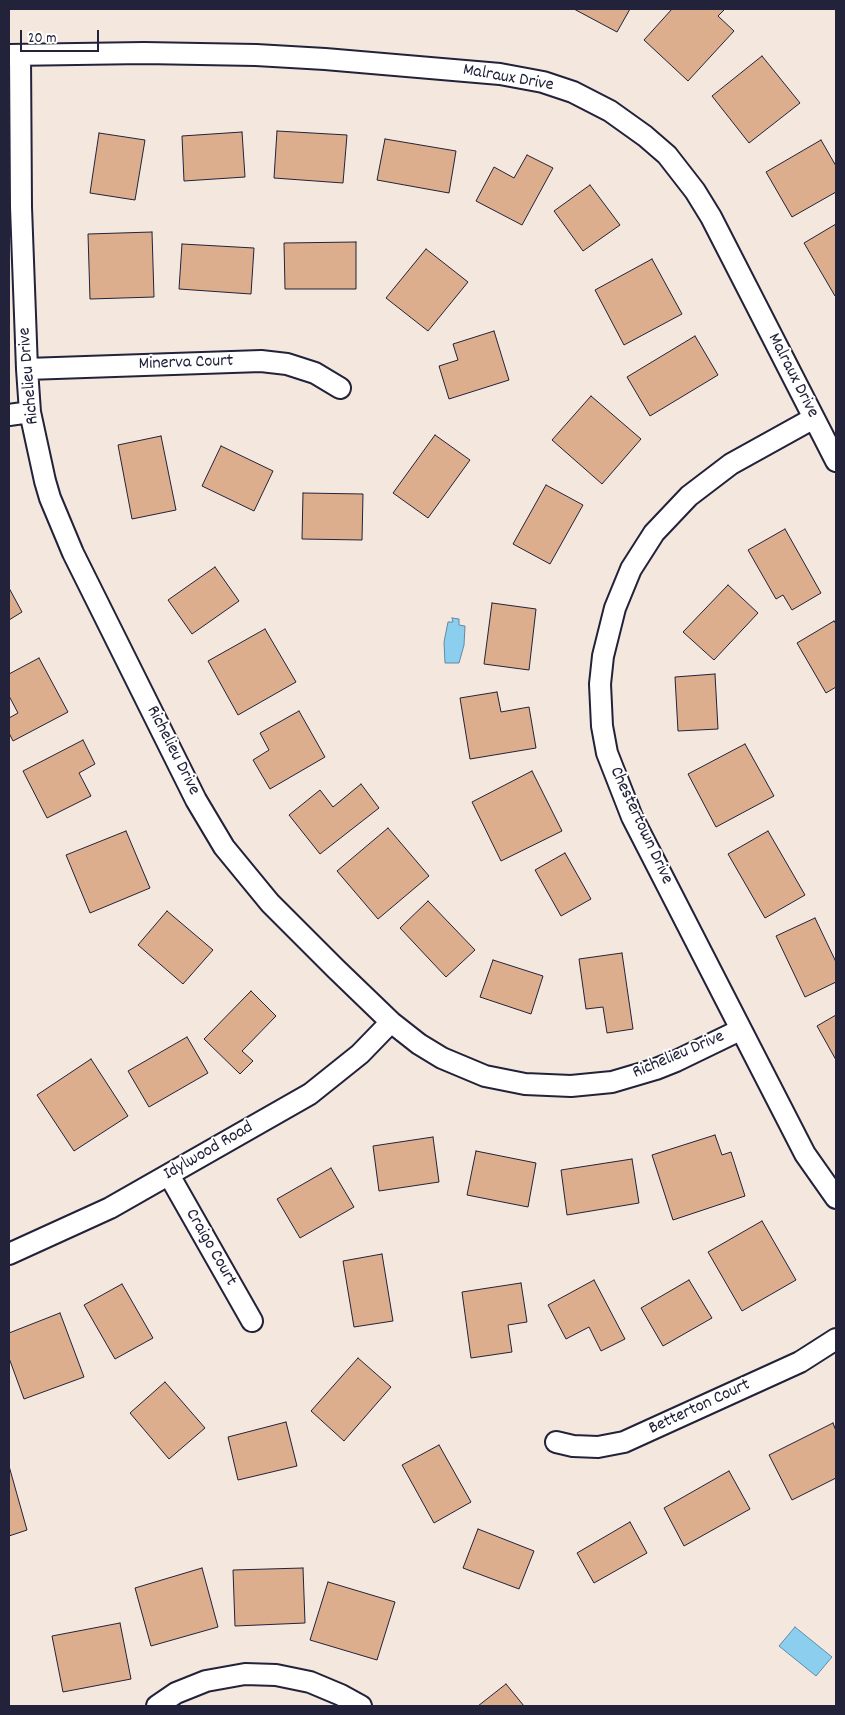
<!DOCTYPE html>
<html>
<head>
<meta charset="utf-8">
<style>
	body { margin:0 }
	#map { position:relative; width:845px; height:1715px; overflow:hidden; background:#f4e7dd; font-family:Dekko,sans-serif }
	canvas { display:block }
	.frame { position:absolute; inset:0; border:10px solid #22223b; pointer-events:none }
	.scale { position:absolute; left:20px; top:30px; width:79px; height:22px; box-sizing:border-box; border:2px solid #22223b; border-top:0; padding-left:6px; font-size:15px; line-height:18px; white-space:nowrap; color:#22223b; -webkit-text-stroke:4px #fff; paint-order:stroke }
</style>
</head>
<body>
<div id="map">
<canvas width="845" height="1715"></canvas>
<div class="frame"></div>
<div class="scale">20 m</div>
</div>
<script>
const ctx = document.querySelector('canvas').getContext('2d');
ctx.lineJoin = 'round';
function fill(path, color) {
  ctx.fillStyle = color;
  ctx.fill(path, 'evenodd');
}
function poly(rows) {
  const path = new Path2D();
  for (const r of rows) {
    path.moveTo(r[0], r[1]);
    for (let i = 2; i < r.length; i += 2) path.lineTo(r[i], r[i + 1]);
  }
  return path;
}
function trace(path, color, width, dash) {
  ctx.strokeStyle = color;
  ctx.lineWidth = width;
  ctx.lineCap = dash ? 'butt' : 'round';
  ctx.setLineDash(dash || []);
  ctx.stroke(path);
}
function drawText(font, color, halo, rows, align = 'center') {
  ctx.font = font + ' Dekko,sans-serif';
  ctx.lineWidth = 4;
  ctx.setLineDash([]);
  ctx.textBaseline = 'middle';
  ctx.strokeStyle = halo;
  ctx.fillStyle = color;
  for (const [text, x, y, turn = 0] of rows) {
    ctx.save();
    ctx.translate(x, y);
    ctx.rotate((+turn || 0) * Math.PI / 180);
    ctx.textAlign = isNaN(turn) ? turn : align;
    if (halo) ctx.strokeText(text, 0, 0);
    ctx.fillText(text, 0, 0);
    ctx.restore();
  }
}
const water = poly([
	[452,618,459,619,459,625,465,626,464,645,459,663,445,663,444,642,448,622,453,622,452,618],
	[795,1627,832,1657,816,1676,779,1646,795,1627]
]);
fill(water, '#8cceed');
trace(water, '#6289a6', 1);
const building = poly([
	[574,9,630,9,617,32,574,9],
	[672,9,725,9,718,16,734,31,688,81,644,40,672,9],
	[762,56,800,103,749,143,712,96,762,56],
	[277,131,347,135,343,183,274,178,277,131],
	[242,132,245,177,184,181,182,136,242,132],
	[99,133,145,140,135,200,90,193,99,133],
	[385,139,456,151,449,193,377,180,385,139],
	[821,140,836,166,836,192,792,217,766,172,821,140],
	[527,155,553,168,522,225,476,201,494,167,514,178,527,155],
	[590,185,620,225,583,251,554,211,590,185],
	[836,224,836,295,835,296,804,243,836,224],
	[152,232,154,297,90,299,88,234,152,232],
	[356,242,356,289,285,289,284,243,356,242],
	[182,244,254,248,251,294,179,289,182,244],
	[426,249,468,282,428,331,386,298,426,249],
	[652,259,682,314,624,345,595,290,652,259],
	[494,331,509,380,449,399,439,366,458,360,453,344,494,331],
	[695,336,718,375,650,416,627,377,695,336],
	[591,396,641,439,602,484,552,440,591,396],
	[435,435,470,460,428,518,393,493,435,435],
	[161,436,176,510,132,519,118,445,161,436],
	[221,446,273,471,254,511,202,486,221,446],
	[546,485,583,505,550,564,513,544,546,485],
	[303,493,363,494,362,540,302,539,303,493],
	[785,529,821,593,792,610,783,595,776,599,748,550,785,529],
	[215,567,239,601,192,634,168,600,215,567],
	[728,585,758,613,714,660,683,632,728,585],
	[9,588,22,612,9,620,9,588],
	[492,603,536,609,529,670,484,664,492,603],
	[834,621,836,624,836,687,826,693,797,643,834,621],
	[265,629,296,682,238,715,208,661,265,629],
	[39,658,68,712,13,741,9,733,9,718,18,713,9,696,9,674,39,658],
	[715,674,718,729,678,731,675,677,715,674],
	[497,692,501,712,529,707,536,748,470,759,460,698,497,692],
	[299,711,325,757,270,789,253,760,269,750,260,733,299,711],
	[83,740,95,764,79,773,91,796,47,818,23,771,83,740],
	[745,744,774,796,716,827,688,774,745,744],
	[532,771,562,831,501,861,472,802,532,771],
	[361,784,379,808,320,854,289,815,320,790,333,807,361,784],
	[388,828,429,876,378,919,337,871,388,828],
	[126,831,150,888,90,913,66,855,126,831],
	[768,831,805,895,765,918,728,854,768,831],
	[565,853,591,899,561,916,535,870,565,853],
	[428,901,475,950,446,977,400,928,428,901],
	[167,911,213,950,183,984,138,945,167,911],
	[815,918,836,962,836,982,805,997,776,936,815,918],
	[622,953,633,1029,607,1033,603,1007,586,1009,579,959,622,953],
	[493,960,543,976,531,1014,480,997,493,960],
	[251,991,276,1016,242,1051,253,1061,240,1074,204,1039,251,991],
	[836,1015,836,1060,817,1026,836,1015],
	[187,1037,208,1073,149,1107,128,1071,187,1037],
	[91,1059,128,1116,74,1151,37,1095,91,1059],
	[715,1135,722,1155,731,1152,745,1196,673,1220,652,1155,715,1135],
	[433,1137,439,1182,379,1191,373,1146,433,1137],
	[476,1151,536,1163,528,1207,467,1195,476,1151],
	[632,1159,639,1203,567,1215,561,1170,632,1159],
	[331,1168,354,1207,300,1238,277,1199,331,1168],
	[762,1221,796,1280,742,1311,708,1252,762,1221],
	[382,1254,393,1321,354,1327,343,1261,382,1254],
	[594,1280,625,1339,601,1351,589,1327,566,1339,548,1305,594,1280],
	[689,1280,712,1318,663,1346,641,1308,689,1280],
	[521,1283,527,1322,508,1325,512,1352,471,1358,462,1292,521,1283],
	[122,1284,153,1338,115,1359,84,1305,122,1284],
	[60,1313,84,1377,24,1399,9,1358,9,1333,60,1313],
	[358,1358,391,1387,344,1441,311,1411,358,1358],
	[165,1382,205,1428,169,1459,130,1413,165,1382],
	[286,1422,297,1466,238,1480,228,1437,286,1422],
	[833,1423,836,1431,836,1478,792,1500,769,1455,833,1423],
	[439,1445,471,1502,434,1523,402,1465,439,1445],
	[9,1466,27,1530,9,1536,9,1466],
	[729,1471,750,1509,684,1546,664,1508,729,1471],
	[630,1522,647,1553,594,1583,577,1553,630,1522],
	[478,1529,534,1551,519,1589,463,1568,478,1529],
	[202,1568,218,1627,151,1646,135,1588,202,1568],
	[303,1568,305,1623,235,1626,233,1570,303,1568],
	[328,1582,395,1602,377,1660,310,1640,328,1582],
	[120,1623,131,1679,63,1692,52,1636,120,1623],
	[506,1684,524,1706,478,1706,506,1684]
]);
fill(building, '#dcae8d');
trace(building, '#22223b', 1);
const minor = poly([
	[9,55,144,53,256,55,325,59,500,74,543,82,573,92,610,111,645,136,667,155,695,191,711,217,836,461],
	[20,55,21,207,27,369,30,412,45,481,50,498,73,553,196,800,224,847,270,903,336,969,391,1022,419,1044,442,1058,485,1076,525,1084,571,1086,612,1082,656,1069,676,1061,740,1030],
	[27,369,261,361,287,364,315,373,340,388],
	[9,415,30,412],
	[814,418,731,464,689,496,654,533,631,569,615,608,603,656,600,684,602,726,607,753,632,817,805,1154,836,1198],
	[169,1175,252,1321],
	[9,1254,110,1208,310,1094,360,1054,391,1022],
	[556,1442,573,1446,598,1447,624,1442,800,1362,836,1339],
	[157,1706,176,1693,206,1681,245,1674,276,1675,310,1682,341,1695,361,1706]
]);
trace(minor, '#22223b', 24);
trace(minor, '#fff', 20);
drawText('18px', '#22223b', '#fff', [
	["Malraux Drive",508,79,10],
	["Minerva Court",186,364,-2],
	["Richelieu Drive",30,376,-95],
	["Malraux Drive",792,376,63],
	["Richelieu Drive",172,751,63],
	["Chestertown Drive",640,826,65],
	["Richelieu Drive",679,1056,-23],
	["Idylwood Road",209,1152,-30],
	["Craigo Court",210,1248,60],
	["Betterton Court",700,1408,-25]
]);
</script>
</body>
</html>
